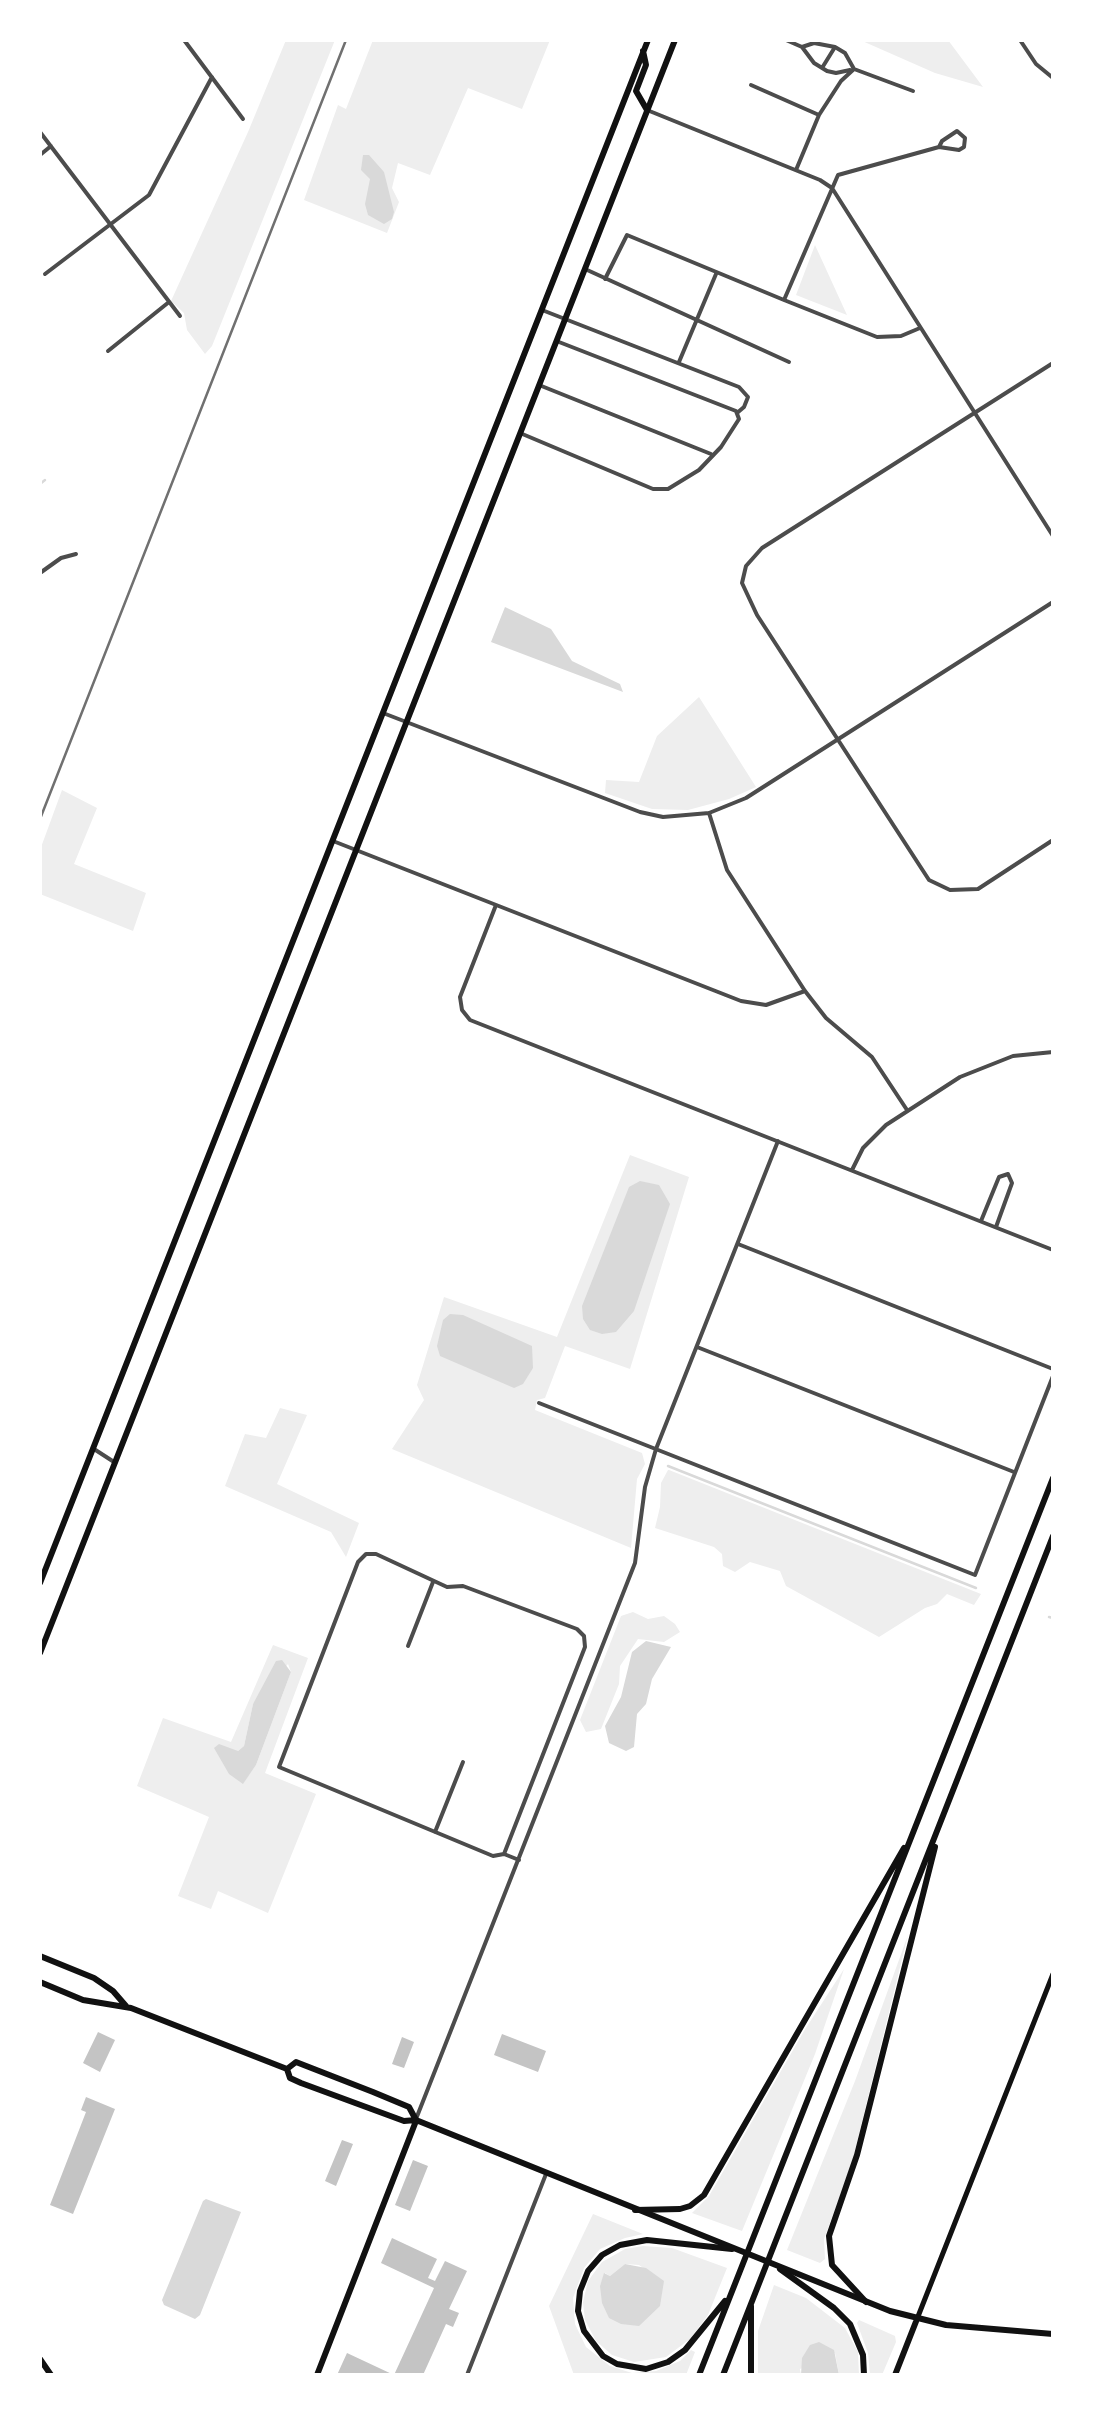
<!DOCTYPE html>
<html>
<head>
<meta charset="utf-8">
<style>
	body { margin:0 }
	#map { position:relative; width:1093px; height:2415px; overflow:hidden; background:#fff; font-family:"Roboto Condensed",sans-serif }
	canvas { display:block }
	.frame { position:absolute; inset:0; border:42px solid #fff; pointer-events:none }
</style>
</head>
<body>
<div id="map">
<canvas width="1093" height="2415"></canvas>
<div class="frame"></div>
</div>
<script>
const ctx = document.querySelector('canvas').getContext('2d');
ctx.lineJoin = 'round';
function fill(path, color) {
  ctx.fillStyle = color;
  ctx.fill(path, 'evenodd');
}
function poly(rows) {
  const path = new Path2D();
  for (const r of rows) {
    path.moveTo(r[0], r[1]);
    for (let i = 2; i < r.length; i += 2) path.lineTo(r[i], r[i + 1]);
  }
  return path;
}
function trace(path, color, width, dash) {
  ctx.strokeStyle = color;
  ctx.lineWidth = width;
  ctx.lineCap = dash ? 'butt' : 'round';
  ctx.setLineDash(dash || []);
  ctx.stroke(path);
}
fill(poly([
	[286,40,335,40,212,346,205,354,187,330,184,313,171,301,248,132],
	[373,40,550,40,522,109,468,88,430,175,398,163,392,188,399,202,387,233,304,200,338,105,346,109],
	[860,40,948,40,983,87,935,73],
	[815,245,847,315,796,295],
	[699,697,756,787,729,799,688,810,652,809,605,793,606,780,639,782,657,736],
	[62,790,97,808,74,864,146,893,133,931,40,894,40,850],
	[630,1155,689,1177,630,1369,565,1346,545,1398,537,1400,535,1410,642,1453,645,1464,637,1479,631,1548,392,1449,424,1400,417,1385,444,1297,557,1337],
	[280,1408,307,1415,277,1484,359,1523,346,1557,331,1532,225,1486,245,1434,266,1438],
	[668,1470,669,1470,981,1594,974,1605,947,1594,937,1604,925,1608,879,1637,786,1586,780,1571,750,1562,735,1572,723,1566,722,1554,714,1547,655,1528,660,1507,661,1483],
	[633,1612,648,1619,664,1616,675,1624,680,1632,664,1642,638,1639,620,1666,619,1684,601,1729,586,1732,580,1720,621,1616],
	[273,1645,308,1658,265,1773,316,1794,268,1913,218,1891,211,1909,178,1896,209,1817,137,1786,163,1718,231,1742],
	[288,1664,291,1672,256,1765,243,1783,238,1751,244,1746,253,1704],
	[908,1935,852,2162,824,2239,825,2259,820,2263,787,2250,855,2081],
	[844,1969,815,2054,742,2231,692,2213,709,2196,804,2031],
	[593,2214,643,2234,625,2238,600,2249,584,2268,573,2298,575,2324,586,2347,610,2366,632,2373,656,2371,680,2361,691,2350,695,2352,686,2375,574,2375,549,2306],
	[643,2246,672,2248,727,2268,708,2315,690,2339,666,2357,634,2362,612,2355,596,2341,585,2320,583,2302,588,2281,602,2262,625,2249],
	[625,2264,639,2265,659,2279,600,2286,605,2273,610,2276],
	[774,2285,806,2298,845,2328,858,2352,859,2375,839,2375,835,2353,800,2369,801,2375,758,2375,758,2331],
	[859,2320,895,2336,896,2342,882,2375,870,2375,868,2353,857,2323]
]), '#eee');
fill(poly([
	[363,155,369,155,384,172,394,212,392,219,384,224,368,215,365,204,370,179,361,170],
	[505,607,551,629,572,661,620,684,623,692,491,642],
	[640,1181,659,1185,670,1204,634,1311,616,1332,602,1334,590,1330,583,1319,582,1306,629,1187],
	[450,1314,463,1315,532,1346,533,1368,523,1384,514,1388,440,1356,437,1346,443,1320],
	[646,1641,671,1647,652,1679,646,1704,637,1714,634,1747,626,1751,609,1743,605,1726,621,1697,632,1652],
	[282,1660,291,1672,256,1765,243,1784,229,1774,214,1748,219,1744,238,1751,244,1746,253,1704,276,1661],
	[206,2199,241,2212,200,2315,195,2319,164,2305,162,2300,203,2201],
	[625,2264,646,2268,664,2281,660,2306,639,2326,621,2324,609,2318,602,2303,600,2286,604,2273,610,2276],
	[819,2342,834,2350,839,2375,801,2375,802,2358,810,2345]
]), '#d9d9d9');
trace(poly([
	[40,484,45,480],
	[668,1466,976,1588],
	[1049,1617,1053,1618]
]), '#d9d9d9', 2.5);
fill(poly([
	[98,2032,115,2040,100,2072,83,2063],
	[502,2034,546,2051,538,2072,494,2055],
	[402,2037,414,2042,404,2068,392,2064],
	[86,2097,115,2109,73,2214,50,2205,86,2112,81,2110],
	[342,2140,353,2144,336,2186,325,2181],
	[413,2160,428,2166,410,2211,395,2205],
	[392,2238,437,2259,428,2278,435,2281,445,2261,467,2271,449,2309,459,2313,453,2327,446,2324,423,2375,337,2375,347,2353,394,2375,434,2288,381,2263]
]), '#c4c4c4');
trace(poly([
	[184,40,243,119],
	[786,40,802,47,814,43,835,47,845,53,854,69,913,91],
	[1020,40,1036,64,1053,78],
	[802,47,814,63,827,71,836,73,850,70],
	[822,68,835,47],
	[751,85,819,115],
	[647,110,820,180,832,188,1053,536],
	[40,132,180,316],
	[40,155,51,146],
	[796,170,819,115,841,81,854,69],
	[585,269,789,362],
	[45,274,149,195,212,77],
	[605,279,627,235,784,300],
	[542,310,739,387,748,397,744,407,737,413],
	[920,328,901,336,877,337,784,300,838,175,939,147,959,150,964,147,965,138,957,131,942,141,939,147],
	[108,351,169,302],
	[679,362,716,274],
	[1053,363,762,548,746,566,742,583,757,615,929,880,950,890,978,889,1053,840],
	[539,385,711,454],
	[520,433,653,489,668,489,699,470,721,447,739,419,736,411,559,342],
	[40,573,61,558,76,554],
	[383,713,640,812,663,817,709,813,746,798,1053,602],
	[709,813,727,870,805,991,826,1018,872,1057,907,1110],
	[333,841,741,1001,766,1005,805,991],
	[496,905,460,997,462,1010,470,1020,1053,1250],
	[852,1170,863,1148,886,1125,960,1077,1013,1056,1053,1052],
	[981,1221,999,1177,1008,1174,1012,1183,996,1227],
	[738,1244,1053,1369],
	[697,1347,1014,1472],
	[539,1403,975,1575,1053,1376],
	[94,1449,114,1462],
	[408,1646,433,1582],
	[435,1832,463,1762],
	[504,1854,585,1647,584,1636,577,1629,463,1586,447,1587,376,1554,366,1554,358,1562,279,1767,493,1856,504,1854,519,1860],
	[416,2119,635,1563,645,1487,656,1449,778,1141],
	[467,2375,546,2174]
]), '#4c4c4c', 4);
trace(poly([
	[917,2319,1053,1974]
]), '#111', 5);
trace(poly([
	[643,51,646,65,636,91,647,110],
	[40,1583,648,40],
	[40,1653,675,40],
	[40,1956,94,1978,113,1991,126,2006],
	[40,1982,83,2000,131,2008,287,2069,290,2078,301,2083,404,2121,416,2120,890,2311,946,2325,1053,2334],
	[287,2069,296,2062,373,2092,409,2107,416,2120],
	[40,2359,51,2375],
	[317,2375,416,2121],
	[895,2375,917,2319]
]), '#111', 6);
trace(poly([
	[635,2210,680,2209,690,2206,704,2195,904,1848],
	[780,2269,834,2308,850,2324,863,2355,864,2375],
	[725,2301,685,2350,668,2362,646,2369,617,2364,603,2356,584,2331,578,2311,580,2291,588,2271,602,2255,620,2245,647,2240,732,2249],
	[866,2302,832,2265,829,2236,857,2155,935,1847],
	[699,2375,1053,1478],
	[723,2375,1053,1536],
	[751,2375,751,2306]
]), '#111', 6);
trace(poly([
	[40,819,346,40]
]), '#707070', 2.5);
</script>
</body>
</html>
